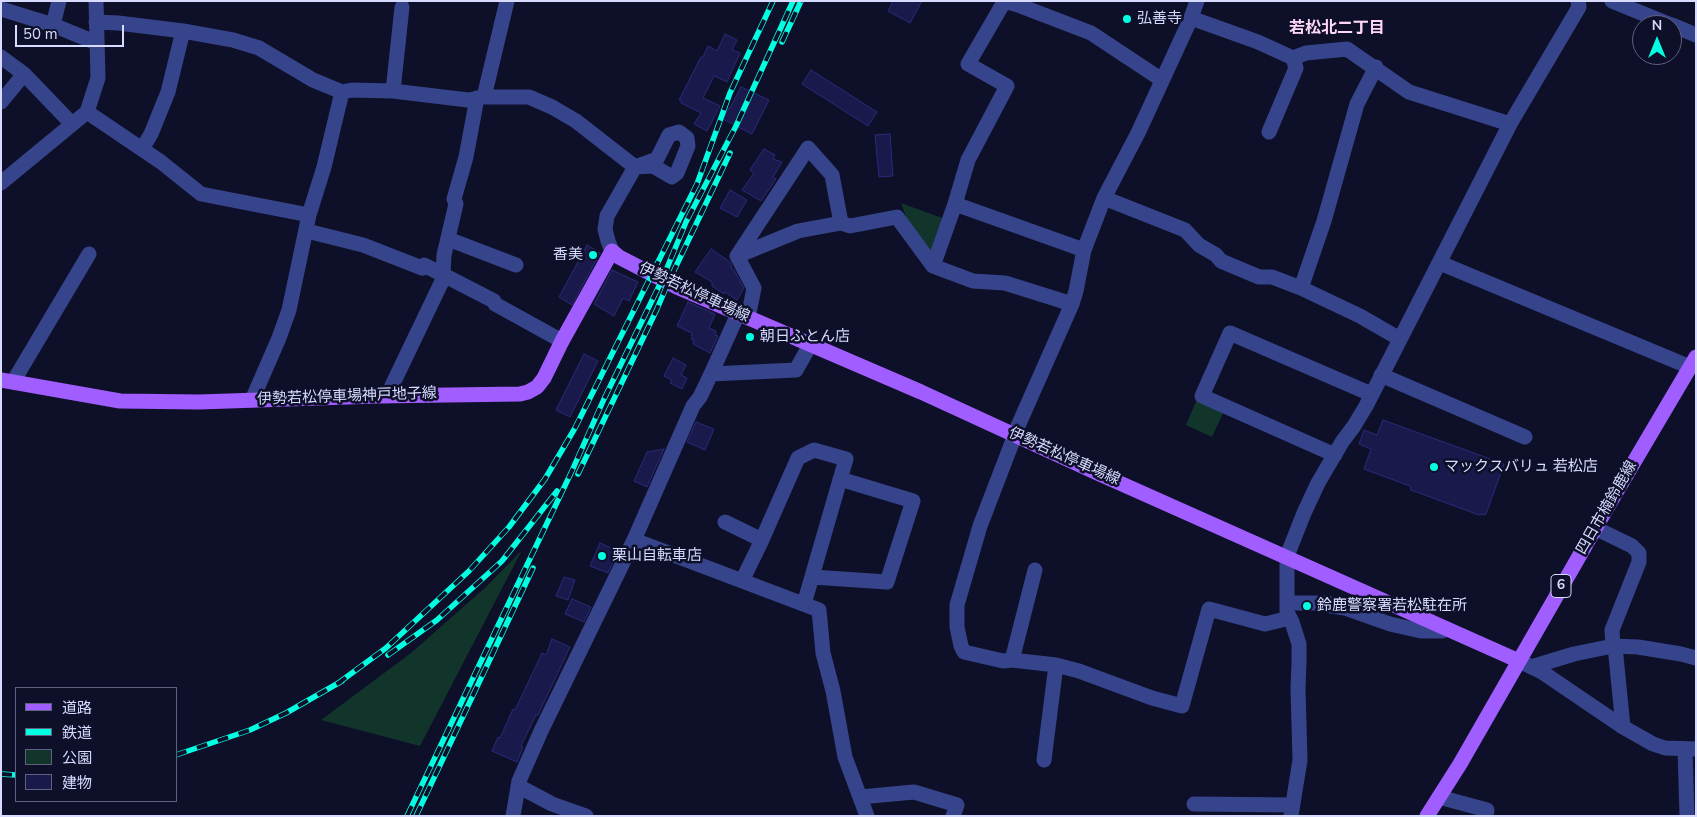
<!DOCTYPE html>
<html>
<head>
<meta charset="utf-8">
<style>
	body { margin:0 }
	#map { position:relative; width:1697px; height:817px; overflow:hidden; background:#0e0f29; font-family:"Nunito Sans","Noto Sans JP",sans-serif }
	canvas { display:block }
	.frame { position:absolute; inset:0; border:2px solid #d6dbff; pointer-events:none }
	.legend { position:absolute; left:15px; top:687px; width:162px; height:115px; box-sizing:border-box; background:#0e0f29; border:1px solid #5e617f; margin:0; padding:6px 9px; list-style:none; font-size:15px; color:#d6dbff }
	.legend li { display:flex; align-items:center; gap:10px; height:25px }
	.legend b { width:25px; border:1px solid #5e617f }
	.north { position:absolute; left:1632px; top:15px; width:50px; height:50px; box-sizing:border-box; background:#0e0f29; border:1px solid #5e617f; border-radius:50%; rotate:0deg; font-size:14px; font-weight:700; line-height:20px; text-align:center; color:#d6dbff }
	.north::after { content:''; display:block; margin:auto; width:18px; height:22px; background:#02ffe2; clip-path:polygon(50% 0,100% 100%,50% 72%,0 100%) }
	.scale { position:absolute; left:15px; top:25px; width:109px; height:22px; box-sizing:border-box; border:2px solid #d6dbff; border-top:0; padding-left:6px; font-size:15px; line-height:18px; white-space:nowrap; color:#d6dbff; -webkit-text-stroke:4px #0e0f29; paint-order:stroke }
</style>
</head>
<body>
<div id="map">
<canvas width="1697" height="817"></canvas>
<div class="frame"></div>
<ul class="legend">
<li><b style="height:6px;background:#a05dff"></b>道路</li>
<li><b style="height:6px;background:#02ffe2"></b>鉄道</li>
<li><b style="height:14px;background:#11342b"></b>公園</li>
<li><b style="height:14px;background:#191a4b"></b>建物</li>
</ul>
<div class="north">N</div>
<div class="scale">50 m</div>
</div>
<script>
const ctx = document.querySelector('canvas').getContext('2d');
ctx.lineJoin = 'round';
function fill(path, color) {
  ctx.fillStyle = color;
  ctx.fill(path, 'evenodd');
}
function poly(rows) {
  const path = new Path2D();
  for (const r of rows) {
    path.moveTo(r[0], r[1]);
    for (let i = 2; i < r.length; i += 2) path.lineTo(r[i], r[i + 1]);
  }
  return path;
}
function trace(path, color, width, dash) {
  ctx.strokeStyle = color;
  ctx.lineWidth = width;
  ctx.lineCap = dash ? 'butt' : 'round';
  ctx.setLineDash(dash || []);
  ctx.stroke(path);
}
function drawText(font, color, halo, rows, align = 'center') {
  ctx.font = font + ' "Nunito Sans","Noto Sans JP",sans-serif';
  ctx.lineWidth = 5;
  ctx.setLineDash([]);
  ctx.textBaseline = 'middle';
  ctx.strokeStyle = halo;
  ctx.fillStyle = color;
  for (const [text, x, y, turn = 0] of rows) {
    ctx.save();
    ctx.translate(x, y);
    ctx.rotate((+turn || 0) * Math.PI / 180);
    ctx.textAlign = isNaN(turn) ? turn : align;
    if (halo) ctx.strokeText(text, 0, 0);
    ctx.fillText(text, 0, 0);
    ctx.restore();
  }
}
fill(poly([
	[901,203,945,219,934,250,925,249,909,225],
	[1197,399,1224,411,1212,437,1186,425],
	[522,550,420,746,321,720,411,653,487,586]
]), '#11342b');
const building = poly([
	[893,1,922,1,910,23,888,11,893,1],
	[725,34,737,40,732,50,740,53,727,82,714,76,703,98,720,106,707,131,694,124,701,113,681,103,682,101,679,100,701,57,703,57,708,46,717,51,725,34],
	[811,70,877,112,868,126,802,84,811,70],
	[741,87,769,100,752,134,723,119,729,108,730,108,741,87],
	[890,134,893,176,879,177,875,135,890,134],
	[764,149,775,155,773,159,782,162,773,177,776,179,761,201,742,190,754,173,750,170,764,149],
	[730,190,747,200,737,217,720,208,730,190],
	[587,245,600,253,572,305,559,297,587,245],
	[711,249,730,262,732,267,731,268,734,270,744,288,737,300,725,292,724,294,712,286,712,282,695,272,711,249],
	[612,270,638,282,629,301,623,298,614,316,594,304,612,270],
	[688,302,715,314,709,328,716,331,715,335,718,336,710,353,693,344,694,340,691,339,693,336,691,335,692,333,677,326,688,302],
	[584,354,598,361,570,417,556,410,584,354],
	[673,358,686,365,681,375,687,378,682,389,670,383,672,380,664,376,673,358],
	[1383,420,1504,464,1486,514,1479,515,1411,490,1410,486,1364,469,1371,449,1359,444,1364,430,1377,435,1383,420],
	[696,422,714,429,705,450,687,442,696,422],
	[664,449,647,487,634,481,647,452,664,449],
	[600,543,618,551,608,573,590,566,600,543],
	[564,577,575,580,568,600,556,596,564,577],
	[572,599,591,607,584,622,565,614,572,599],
	[552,639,570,647,538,715,536,715,521,746,523,747,517,762,492,751,498,737,500,738,513,709,515,710,542,653,546,655,552,639]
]);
fill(building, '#191a4b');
trace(building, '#2a2b79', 1);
trace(poly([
	[1004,1,1018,5,1091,33,1162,80],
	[1612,1,1671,25],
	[1004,2,968,64,1007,86,968,160,955,204,1084,250],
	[1,9,53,25,97,43],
	[1191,18,1258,42,1293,58,1296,68,1269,132],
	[96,22,118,23,183,31,233,40,259,48,313,80,342,92,352,90,393,91,468,100,484,97,529,97,552,107,576,121,635,167,607,216,605,229,608,241,612,251],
	[53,25,59,1],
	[1672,25,1696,35],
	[1,57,24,74,72,124],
	[1293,58,1306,53,1347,49,1409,92,1510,124],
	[393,91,402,7],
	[484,97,507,1],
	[1,102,24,74],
	[87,112,161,162,201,194,309,215],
	[679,132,687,138,688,146,677,173,672,177,653,166,635,167,657,159,669,135,679,132],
	[142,149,151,134,168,92,183,31],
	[1,183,87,112,98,78,96,1],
	[1104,198,1185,230,1199,245,1216,255,1221,261,1259,277,1272,277,1301,288,1360,316,1400,339],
	[955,204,933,266,973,281,1005,283,1072,304],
	[307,231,363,245,422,268,424,265,494,301,495,304,562,341],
	[448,239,516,265],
	[737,256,808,148,832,175,841,223],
	[1440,263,1690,367],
	[443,274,444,255,456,204,454,199,466,157,477,98],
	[1301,288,1324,221,1357,104,1376,67],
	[748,318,754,288,737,256,798,231,841,223,850,226,897,217,933,266],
	[711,374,796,370,810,345],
	[1381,375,1525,437],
	[13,382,89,254],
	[387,396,445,275],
	[252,400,279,338,289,310,309,215,324,167,342,92],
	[1014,435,1072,304,1076,291,1084,250,1104,198,1138,133,1191,18,1197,1],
	[1015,435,980,526,957,605,957,627,961,646,964,652,1003,661,1012,660,1035,570],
	[1335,455,1202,396,1230,333,1371,394],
	[725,522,762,540],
	[1595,528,1632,546,1639,553,1639,562,1612,630,1613,646],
	[634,540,819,610,823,653,833,691,845,757,867,816],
	[812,577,887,582,913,501,840,479],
	[742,581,761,542,798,458,814,450,846,459,804,604],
	[1287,603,1328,603,1331,606,1345,608,1390,624,1421,631,1442,631,1447,629],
	[1615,646,1623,727],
	[1012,660,1056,665,1079,671,1152,698,1182,706,1209,609,1265,624,1290,618],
	[1519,661,1542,672,1623,727,1653,744,1665,748,1696,749],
	[1531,667,1574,654,1613,646,1638,647,1681,654,1696,658],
	[1685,749,1687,816],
	[1044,760,1056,665],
	[518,786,552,804,586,816],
	[860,797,914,792,957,805,953,816],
	[1439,797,1487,810,1486,816],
	[1194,804,1293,805],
	[513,816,519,781,541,731,634,540,693,406,700,397,711,374,738,314],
	[1291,816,1300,760,1298,689,1299,662,1299,644,1292,622,1287,612,1287,556,1304,513,1318,483,1342,442,1354,426,1366,406,1510,124,1579,7,1578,1]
]), '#36458b', 15);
trace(poly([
	[1,380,120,401,199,402,377,396,520,394,528,392,537,387,544,378,562,341,612,251,619,257,677,287,921,392,1095,472,1519,661],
	[1427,816,1460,764,1608,506,1696,357]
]), '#a05dff', 15);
const rail = poly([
	[782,42,801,1],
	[578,474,657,309,668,283,730,153],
	[388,655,437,620,502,561,557,491],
	[337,684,386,648,469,571,509,527,545,479,575,428,697,184,730,93,773,1],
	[176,755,250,730,286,713,342,681],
	[1,774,16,775],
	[407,816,571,473,604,399,662,280,686,222,736,126,793,1],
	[416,816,533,568]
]);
trace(rail, '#02ffe2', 5.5);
trace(rail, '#0e0f29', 4, [11]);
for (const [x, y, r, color] of [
	[1127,19,5,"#02ffe2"],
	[593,255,5,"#02ffe2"],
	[750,337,5,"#02ffe2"],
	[1434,467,5,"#02ffe2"],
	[602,556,5,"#02ffe2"],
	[1307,606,5,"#02ffe2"]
]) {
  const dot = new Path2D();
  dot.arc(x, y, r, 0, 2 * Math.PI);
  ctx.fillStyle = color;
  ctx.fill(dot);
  trace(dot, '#0e0f29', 2);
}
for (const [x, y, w] of [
	[1561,586,20]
]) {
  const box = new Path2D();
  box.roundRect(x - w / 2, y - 11.5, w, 23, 4);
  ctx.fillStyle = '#0e0f29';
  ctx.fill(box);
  trace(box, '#d6dbff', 1);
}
drawText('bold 14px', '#d6dbff', null, [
	["6",1561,586]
]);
drawText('15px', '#d6dbff', '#0e0f29', [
	["弘善寺",1137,19],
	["香美",583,255,"right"],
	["朝日ふとん店",760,337],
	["マックスバリュ 若松店",1444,467],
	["栗山自転車店",612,556],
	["鈴鹿警察署若松駐在所",1317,606]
], 'left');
drawText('15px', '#d6dbff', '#0e0f29', [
	["伊勢若松停車場線",694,293,25],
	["伊勢若松停車場神戸地子線",347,397,-2],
	["伊勢若松停車場線",1064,457,24],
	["四日市楠鈴鹿線",1607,508,-60]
]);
drawText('bold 16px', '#ffd8f9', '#0e0f29', [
	["若松北二丁目",1337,29]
]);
</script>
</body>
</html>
